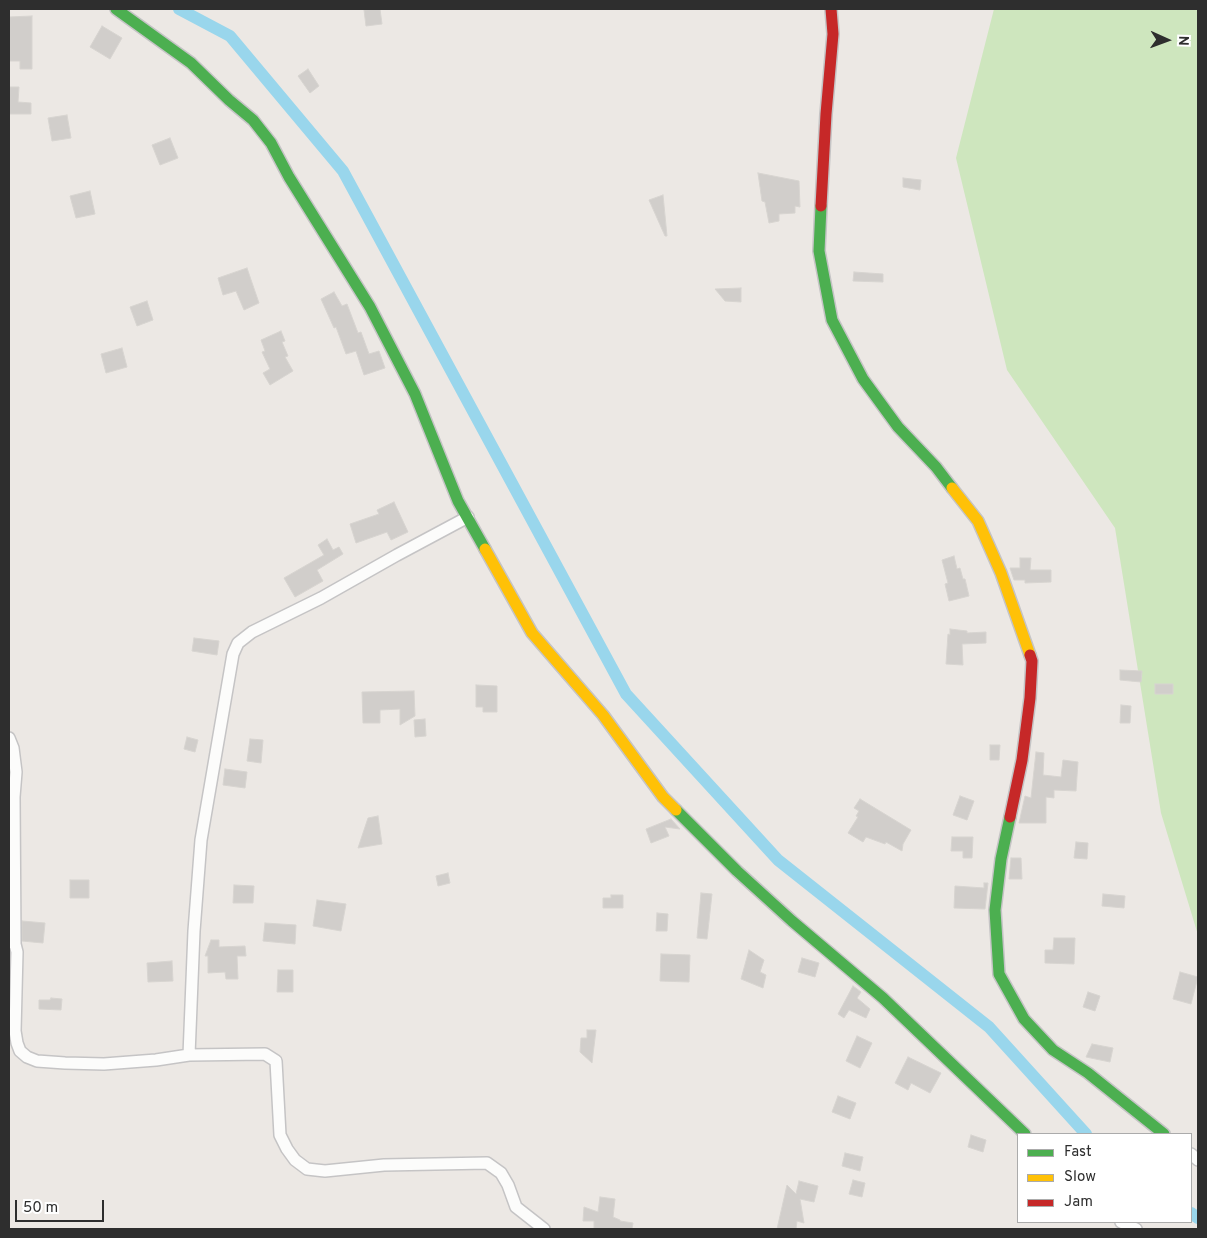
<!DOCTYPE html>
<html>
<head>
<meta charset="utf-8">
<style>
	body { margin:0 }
	#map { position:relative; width:1207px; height:1238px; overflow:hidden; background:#ece8e4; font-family:Overpass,sans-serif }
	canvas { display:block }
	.frame { position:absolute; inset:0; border:10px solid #2e2e2e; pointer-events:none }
	.legend { position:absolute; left:1017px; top:1133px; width:175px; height:90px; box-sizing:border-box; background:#fff; border:1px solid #ababab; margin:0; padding:6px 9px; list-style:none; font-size:15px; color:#2e2e2e }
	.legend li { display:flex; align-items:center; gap:10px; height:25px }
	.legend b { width:25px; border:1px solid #ababab }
	.north { position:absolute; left:1142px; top:15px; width:50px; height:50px; -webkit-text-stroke:4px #fff; paint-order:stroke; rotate:92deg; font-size:14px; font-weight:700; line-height:20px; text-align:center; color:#2e2e2e }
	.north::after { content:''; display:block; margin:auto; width:18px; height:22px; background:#2e2e2e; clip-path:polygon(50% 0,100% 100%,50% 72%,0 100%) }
	.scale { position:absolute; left:15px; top:1200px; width:89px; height:22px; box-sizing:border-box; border:2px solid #2e2e2e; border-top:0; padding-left:6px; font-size:15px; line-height:18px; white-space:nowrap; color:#2e2e2e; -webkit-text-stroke:4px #fff; paint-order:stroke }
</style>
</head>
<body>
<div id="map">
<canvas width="1207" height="1238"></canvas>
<div class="frame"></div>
<ul class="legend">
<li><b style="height:6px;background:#4caf50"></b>Fast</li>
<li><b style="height:6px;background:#ffc107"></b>Slow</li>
<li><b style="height:6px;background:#c62828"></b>Jam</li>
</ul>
<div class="north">N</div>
<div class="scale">50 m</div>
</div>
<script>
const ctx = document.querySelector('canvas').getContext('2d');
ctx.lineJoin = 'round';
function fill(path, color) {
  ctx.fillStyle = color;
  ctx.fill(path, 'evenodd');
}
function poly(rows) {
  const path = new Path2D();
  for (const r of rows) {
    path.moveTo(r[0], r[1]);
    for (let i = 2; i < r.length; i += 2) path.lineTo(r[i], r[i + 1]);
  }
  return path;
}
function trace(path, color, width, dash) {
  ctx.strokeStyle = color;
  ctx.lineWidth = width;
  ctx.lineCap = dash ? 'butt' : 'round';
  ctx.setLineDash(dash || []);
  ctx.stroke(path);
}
fill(poly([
	[994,9,1198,9,1198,935,1161,813,1115,528,1007,370,956,158]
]), '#cee6be');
trace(poly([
	[179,9,230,36,343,171,626,694,778,860,989,1027,1086,1134],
	[1191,1213,1198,1218]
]), '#99d6ec', 12);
const building = poly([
	[380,9,382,24,366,26,364,10,380,9],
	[32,16,32,69,20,69,20,61,9,61,9,17,32,16],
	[102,26,122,38,110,59,90,47,102,26],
	[308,69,319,86,310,93,298,76,308,69],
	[9,87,19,87,18,102,31,103,31,114,9,114,9,87],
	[67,115,71,138,52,141,48,118,67,115],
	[170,138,178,158,160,165,152,145,170,138],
	[758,173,799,181,800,207,795,206,795,213,779,214,779,221,769,223,765,202,762,201,758,173],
	[903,178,921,180,920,190,903,187,903,178],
	[90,191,95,214,76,218,70,196,90,191],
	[663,195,667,236,665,236,649,200,663,195],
	[247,268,259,303,244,310,236,291,223,295,218,278,247,268],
	[854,272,883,274,883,282,853,281,854,272],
	[741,288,741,302,725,301,715,289,741,288],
	[334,292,342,306,347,304,358,333,361,332,369,354,379,351,385,368,364,375,356,351,346,354,336,327,334,328,321,299,334,292],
	[147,301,153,320,137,326,130,307,147,301],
	[281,331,285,341,282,342,288,356,285,357,293,371,270,385,263,373,270,369,262,352,265,351,261,340,281,331],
	[122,348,127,367,106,373,101,354,122,348],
	[394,502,408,532,391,540,387,532,356,543,350,524,379,514,377,510,394,502],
	[327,539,333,550,339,547,343,554,317,570,323,581,295,597,284,578,324,555,318,545,327,539],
	[954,556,957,569,960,568,963,579,965,579,969,596,949,601,945,584,948,583,942,560,954,556],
	[1020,558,1031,558,1030,570,1051,570,1051,582,1025,583,1025,580,1014,580,1010,568,1020,568,1020,558],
	[950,629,967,631,967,633,986,632,986,643,962,644,963,665,946,664,948,634,950,635,950,629],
	[194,638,219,641,217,655,192,651,194,638],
	[1120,670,1142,671,1141,682,1120,680,1120,670],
	[1155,684,1173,684,1173,694,1155,694,1155,684],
	[476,685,497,686,497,712,483,712,483,707,476,707,476,685],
	[414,691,415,716,400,725,400,709,380,710,380,723,363,723,362,692,414,691],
	[1121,705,1131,706,1130,723,1120,723,1121,705],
	[425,719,426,736,415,737,414,720,425,719],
	[187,737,198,740,195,752,184,749,187,737],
	[250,739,263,740,261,763,247,761,250,739],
	[990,745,1000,745,999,760,990,760,990,745],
	[1036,752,1044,753,1043,775,1061,777,1063,760,1078,762,1076,791,1054,790,1054,798,1046,797,1046,823,1019,823,1025,796,1031,798,1036,752],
	[225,769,247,772,245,788,223,785,225,769],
	[960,796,974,801,967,820,953,815,960,796],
	[860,799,911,830,903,844,902,851,886,842,885,844,866,837,863,842,848,833,858,817,856,816,859,811,854,808,860,799],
	[378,816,382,844,358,848,368,818,378,816],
	[671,819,680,829,665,827,669,836,651,843,646,829,671,819],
	[952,837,973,837,972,858,963,858,963,851,951,851,952,837],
	[1076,842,1088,843,1087,859,1074,858,1076,842],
	[1011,858,1021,858,1022,879,1009,879,1011,858],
	[448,873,450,883,438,886,436,876,448,873],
	[70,880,89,880,89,898,70,898,70,880],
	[984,883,988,883,985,909,954,908,955,886,984,888,984,883],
	[234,885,254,886,253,903,233,903,234,885],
	[701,893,712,894,707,939,697,938,701,893],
	[1103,894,1125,896,1124,908,1102,906,1103,894],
	[611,895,623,895,623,908,603,908,603,898,611,898,611,895],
	[317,900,346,904,341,931,313,926,317,900],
	[657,913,668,914,667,931,656,931,657,913],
	[22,921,45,923,43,943,22,941,22,921],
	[265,923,296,925,295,944,263,941,265,923],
	[1054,938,1075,938,1074,964,1045,963,1045,950,1053,950,1054,938],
	[211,940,219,940,219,947,245,946,246,956,237,956,238,979,226,979,225,972,208,973,208,956,205,956,211,940],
	[749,950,764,960,760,972,766,975,763,988,741,979,749,950],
	[661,954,690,955,689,982,660,981,661,954],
	[802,958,819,963,815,977,798,972,802,958],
	[172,961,173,981,148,982,147,963,172,961],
	[278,970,293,970,293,992,277,992,278,970],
	[1180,972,1198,977,1191,1004,1173,999,1180,972],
	[853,986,861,992,857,998,870,1009,866,1018,849,1010,844,1018,838,1014,853,986],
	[1088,992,1100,996,1095,1011,1083,1007,1088,992],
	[51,998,62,999,61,1010,39,1009,39,1000,50,1000,51,998],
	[587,1030,596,1030,592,1063,580,1052,581,1038,587,1038,587,1030],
	[857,1036,872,1043,860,1068,846,1061,857,1036],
	[1092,1044,1113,1048,1110,1062,1086,1057,1092,1044],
	[908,1057,941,1073,930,1093,911,1083,908,1090,895,1083,908,1057],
	[838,1096,856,1103,850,1119,832,1112,838,1096],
	[971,1135,986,1140,983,1152,968,1147,971,1135],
	[845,1153,863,1157,860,1171,842,1166,845,1153],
	[853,1180,865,1183,862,1197,849,1194,853,1180],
	[799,1181,818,1186,814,1202,800,1199,804,1223,797,1221,796,1229,777,1229,787,1185,796,1194,799,1181],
	[600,1197,615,1199,613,1217,620,1220,620,1221,633,1223,632,1229,594,1229,594,1221,583,1221,584,1207,598,1212,600,1197]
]);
fill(building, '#d1cecb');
trace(building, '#d7d4d0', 1);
const street = poly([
	[9,738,13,748,16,772,14,797,15,944],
	[9,942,15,944,17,952,15,1031,17,1043,20,1051,27,1057,37,1061,65,1063,104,1064,156,1060,189,1055,265,1054,276,1061,280,1135,287,1149,295,1160,307,1169,325,1171,384,1165,487,1163,501,1173,508,1185,516,1207,544,1229],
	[189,1055,194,931,201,840,233,654,238,643,252,632,321,598,397,555,468,517],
	[1191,1154,1198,1160],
	[1121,1222,1136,1229]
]);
const fast = poly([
	[116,9,191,63,229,100,253,120,271,143,289,177,370,307,415,394,458,501,485,549],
	[821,206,819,251,832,320,863,379,898,427,936,467,952,488],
	[676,810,737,871,792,921,883,998,1025,1134],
	[1010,817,1001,859,995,910,999,974,1024,1019,1053,1050,1088,1073,1164,1134]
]);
const slow = poly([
	[952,488,978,521,1001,573,1030,655],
	[485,549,532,633,603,715,663,797,676,810]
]);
const jam = poly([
	[821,206,826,114,833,34,831,9],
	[1010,817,1022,760,1030,698,1032,661,1030,655]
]);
trace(street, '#c5c4c5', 14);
trace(fast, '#c5c4c5', 14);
trace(slow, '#c5c4c5', 14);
trace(jam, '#c5c4c5', 14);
trace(street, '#fcfcfb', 11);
trace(fast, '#4caf50', 11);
trace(slow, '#ffc107', 11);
trace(jam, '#c62828', 11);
</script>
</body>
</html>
